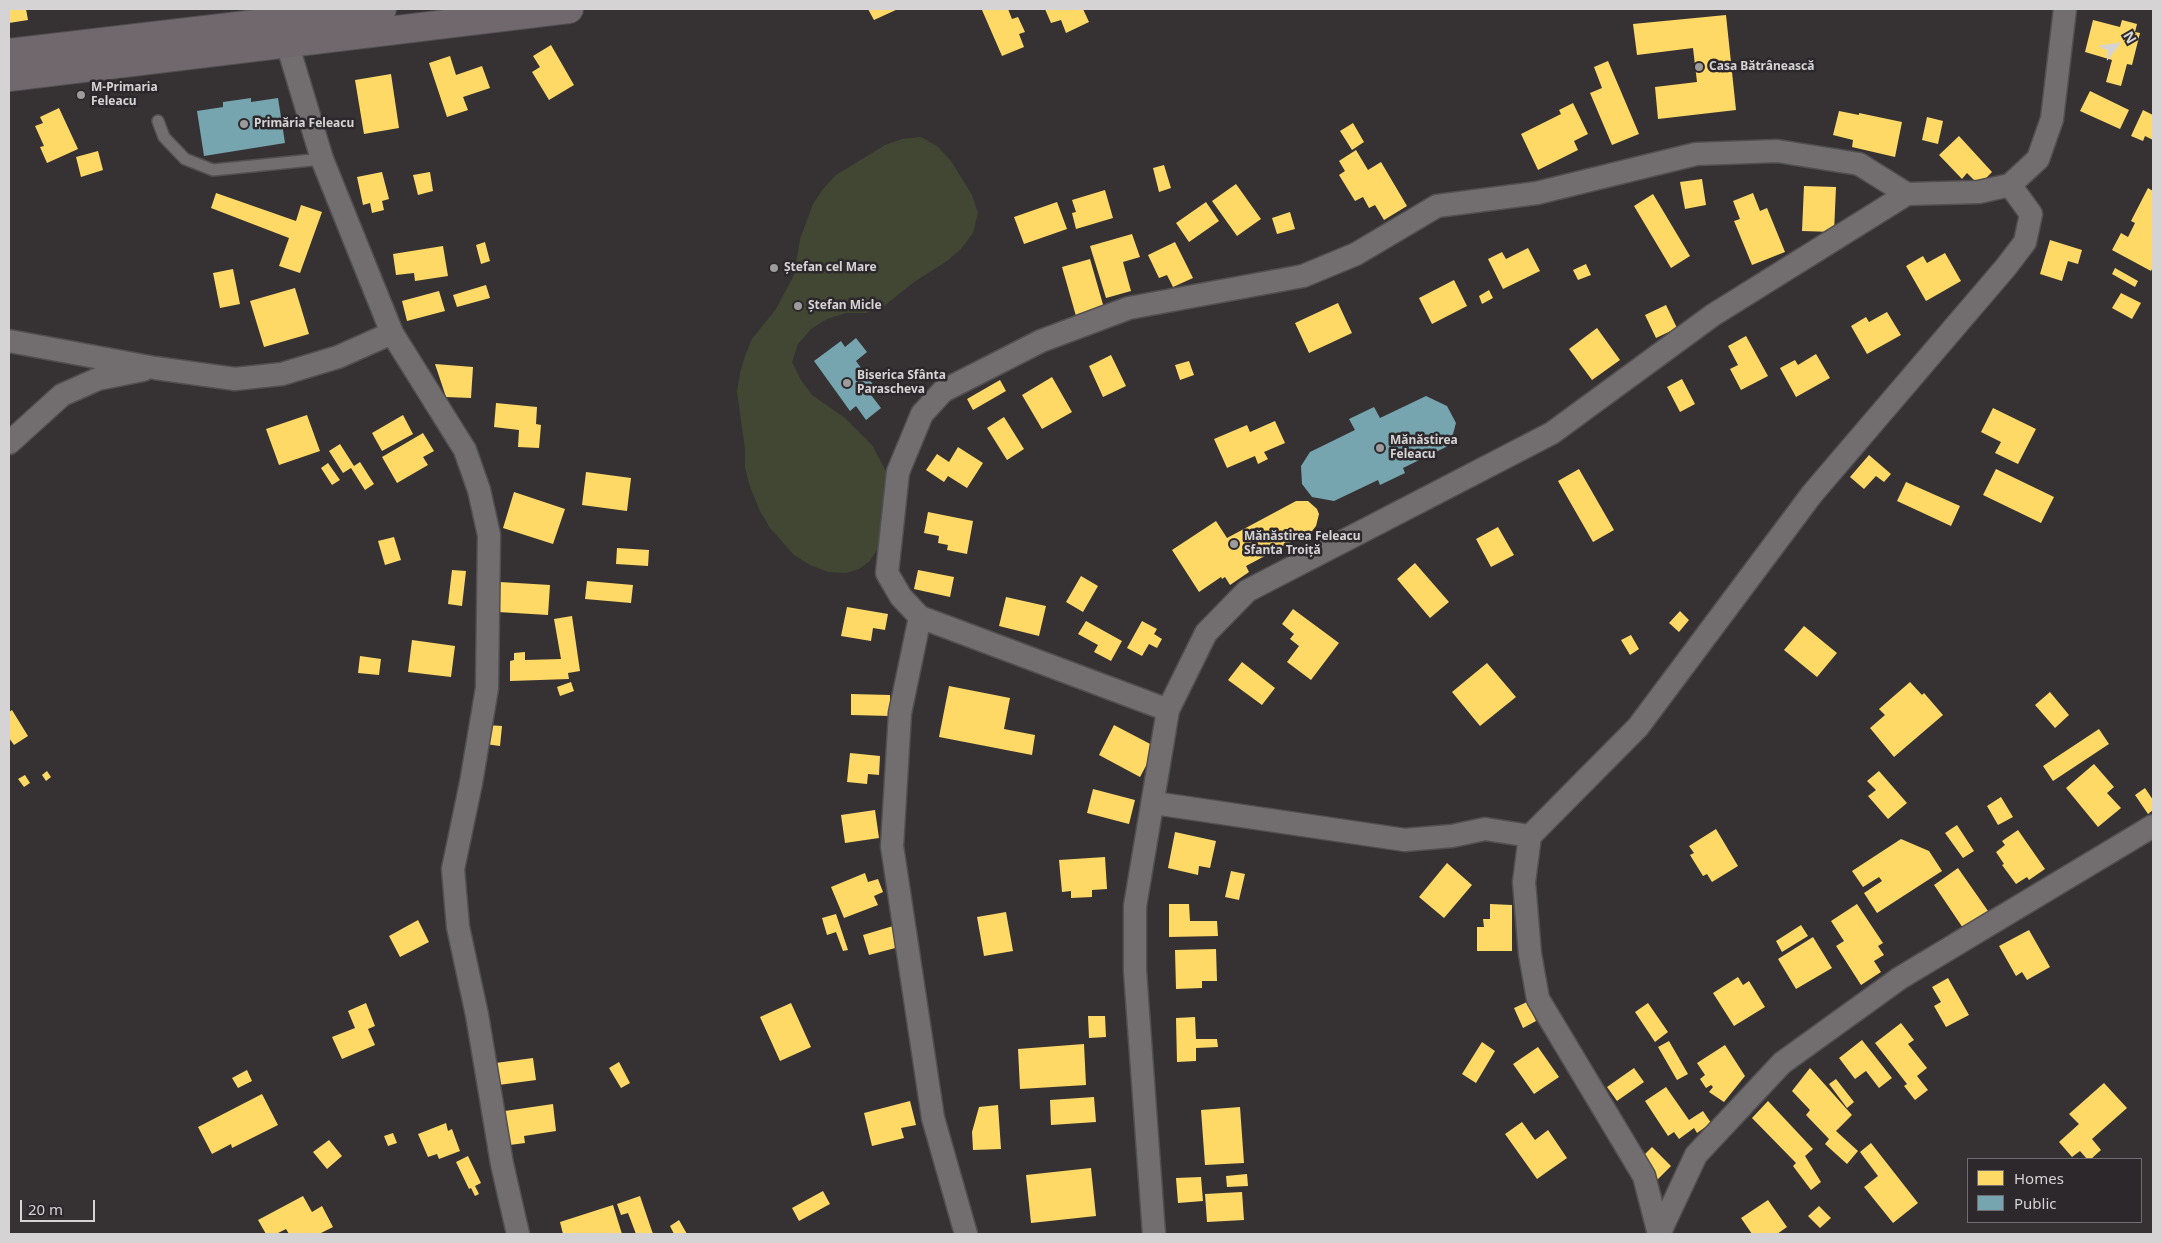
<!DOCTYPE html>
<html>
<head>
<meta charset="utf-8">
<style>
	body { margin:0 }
	#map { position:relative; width:2162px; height:1243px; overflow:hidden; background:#363234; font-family:"Noto Sans",sans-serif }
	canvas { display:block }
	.frame { position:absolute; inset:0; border:10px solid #d6d3d5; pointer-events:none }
	.legend { position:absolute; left:1967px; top:1158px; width:175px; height:65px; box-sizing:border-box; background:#2d282b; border:1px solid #716c6f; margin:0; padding:6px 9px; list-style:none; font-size:15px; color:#d6d3d5 }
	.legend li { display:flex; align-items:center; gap:10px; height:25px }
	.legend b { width:25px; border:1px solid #716c6f }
	.north { position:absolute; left:2092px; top:20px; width:50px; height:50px; -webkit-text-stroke:4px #2d282b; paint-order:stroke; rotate:60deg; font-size:14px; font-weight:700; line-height:20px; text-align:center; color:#d6d3d5 }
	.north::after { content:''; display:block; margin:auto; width:18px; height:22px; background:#d6d3d5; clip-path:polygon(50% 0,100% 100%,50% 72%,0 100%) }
	.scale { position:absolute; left:20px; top:1200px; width:75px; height:22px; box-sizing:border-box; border:2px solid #d6d3d5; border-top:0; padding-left:6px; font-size:15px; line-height:18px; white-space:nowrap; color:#d6d3d5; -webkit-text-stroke:4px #2d282b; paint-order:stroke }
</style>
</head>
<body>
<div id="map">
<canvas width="2162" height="1243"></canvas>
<div class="frame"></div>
<ul class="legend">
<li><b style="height:14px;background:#ffd966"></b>Homes</li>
<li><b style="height:14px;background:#76a5af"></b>Public</li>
</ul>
<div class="north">N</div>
<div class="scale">20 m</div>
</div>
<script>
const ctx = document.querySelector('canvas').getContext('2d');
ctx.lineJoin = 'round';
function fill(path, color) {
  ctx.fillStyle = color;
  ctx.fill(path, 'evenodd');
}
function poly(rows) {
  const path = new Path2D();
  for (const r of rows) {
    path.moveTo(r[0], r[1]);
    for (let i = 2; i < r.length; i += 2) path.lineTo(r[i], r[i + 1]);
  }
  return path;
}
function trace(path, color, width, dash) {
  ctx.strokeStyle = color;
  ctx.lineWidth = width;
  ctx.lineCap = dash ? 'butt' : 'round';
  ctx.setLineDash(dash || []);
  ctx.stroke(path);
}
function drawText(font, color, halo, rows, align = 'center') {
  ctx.font = font + ' "Noto Sans",sans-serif';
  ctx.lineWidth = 5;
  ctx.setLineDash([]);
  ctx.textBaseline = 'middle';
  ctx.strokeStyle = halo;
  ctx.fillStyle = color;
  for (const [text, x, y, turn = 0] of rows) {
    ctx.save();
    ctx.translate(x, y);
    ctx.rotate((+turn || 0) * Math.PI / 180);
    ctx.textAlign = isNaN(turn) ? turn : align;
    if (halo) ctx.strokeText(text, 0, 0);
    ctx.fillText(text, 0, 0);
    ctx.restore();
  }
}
fill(poly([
	[921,137,937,146,951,161,972,195,978,213,973,233,961,249,947,261,914,282,884,306,866,313,846,313,827,319,811,329,798,344,792,362,801,380,812,395,845,418,872,445,887,473,882,534,877,550,869,562,859,569,846,573,828,572,810,565,794,555,770,528,760,511,750,487,745,468,745,449,737,392,740,373,745,356,752,339,776,309,794,275,800,239,813,204,823,189,836,175,885,145,902,139]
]), '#414732');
fill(poly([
	[9,9,26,9,28,20,9,23],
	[868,9,898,9,874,20],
	[985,9,1008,9,1012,19,1018,17,1025,32,1019,34,1024,47,1002,56,982,10],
	[1045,9,1083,9,1089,22,1066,33,1061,20,1051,23],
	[1726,15,1736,110,1658,119,1655,87,1697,82,1693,48,1637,55,1633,24],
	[2093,20,2120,27,2122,20,2137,24,2135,32,2140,33,2132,65,2127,64,2121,86,2106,82,2112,60,2085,52],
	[551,45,574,85,549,100,532,72,540,67,533,56],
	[450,56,456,75,482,66,490,88,463,97,468,110,447,117,429,63],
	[1608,61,1639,134,1612,145,1590,93,1602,88,1594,67],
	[391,74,399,128,364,134,355,80],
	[2090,91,2129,110,2120,129,2080,111],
	[1573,103,1588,134,1574,141,1578,150,1538,170,1521,134,1561,114,1559,110],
	[59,108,78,149,47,163,40,147,44,146,35,126,43,123,40,117],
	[2143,110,2153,115,2153,140,2145,136,2143,141,2131,136],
	[1839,111,1859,115,1859,113,1902,122,1895,157,1852,147,1853,140,1833,135],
	[1927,117,1943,121,1938,144,1922,140],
	[1353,123,1364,142,1352,150,1340,131],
	[1959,136,1992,172,1979,185,1967,173,1962,179,1939,155],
	[1356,150,1368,170,1381,162,1407,206,1384,220,1375,205,1369,208,1363,197,1355,201,1339,175,1345,171,1339,161],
	[98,151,103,170,81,177,76,157],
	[1164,165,1171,188,1159,192,1153,168],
	[382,172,389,199,382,201,384,210,372,213,370,203,363,205,357,177],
	[430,172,433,191,418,195,413,175],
	[1702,179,1706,205,1685,209,1680,182],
	[1236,184,1261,219,1237,236,1212,201],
	[1804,186,1836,187,1834,232,1802,231],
	[2148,188,2153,191,2153,267,2151,271,2112,250,2121,233,2128,237,2135,223,2131,221],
	[1105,190,1113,218,1076,229,1072,213,1076,212,1072,200],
	[216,193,296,221,301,205,322,212,300,273,279,266,289,238,211,208],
	[1753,193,1760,211,1767,208,1785,252,1752,265,1734,221,1740,219,1733,201],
	[1653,194,1690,256,1671,268,1634,206],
	[1057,202,1067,229,1024,244,1014,217],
	[1206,202,1219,221,1189,242,1176,223],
	[1290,212,1295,229,1277,234,1272,218],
	[1132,234,1140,257,1123,262,1131,291,1106,298,1090,246],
	[2050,240,2082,250,2078,264,2068,261,2062,281,2040,274],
	[485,242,490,261,481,264,476,245],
	[1175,242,1193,278,1173,287,1167,275,1159,278,1148,255],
	[443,246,448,276,415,281,414,273,396,275,393,254],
	[1528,248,1540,271,1503,289,1488,259,1502,252,1506,259],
	[1945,253,1961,281,1926,301,1906,266,1923,256,1927,263],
	[1090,259,1104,308,1076,316,1062,267],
	[1586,264,1591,275,1578,280,1573,270],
	[2115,268,2138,281,2135,287,2112,274],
	[233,269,240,304,220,308,213,273],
	[1454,280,1467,306,1432,324,1419,298],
	[486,285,490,298,457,307,453,295],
	[295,288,309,334,264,347,250,301],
	[1489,290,1493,298,1482,304,1479,296],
	[439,291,445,311,407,321,402,301],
	[2121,293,2141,303,2132,319,2112,308],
	[1338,303,1352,333,1309,353,1295,323],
	[1666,305,1677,328,1656,338,1645,315],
	[1887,312,1901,335,1867,354,1851,326,1866,317,1869,322],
	[1597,328,1620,360,1592,380,1569,349],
	[1746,336,1768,376,1741,390,1730,369,1738,365,1728,346],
	[1816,354,1830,378,1796,397,1780,368,1795,360,1798,365],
	[1111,355,1126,386,1103,397,1089,366],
	[1189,361,1194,375,1180,380,1175,365],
	[435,364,473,367,471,398,446,397],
	[1052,377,1072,412,1042,429,1022,395],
	[1682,379,1695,404,1680,412,1667,387],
	[1000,380,1006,391,973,410,967,399],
	[496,403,537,407,536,424,541,425,539,448,518,447,519,430,494,427],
	[1993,408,2036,429,2018,464,1995,453,2001,442,1981,432],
	[307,415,320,451,279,465,266,429],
	[403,415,413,434,382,451,372,433],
	[1004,417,1024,449,1007,460,987,428],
	[1275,421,1285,443,1264,452,1268,459,1258,464,1255,456,1227,468,1214,439,1247,425,1250,432],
	[423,433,434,451,423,457,428,465,397,483,382,457],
	[340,444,354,466,360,462,374,484,365,490,351,468,343,473,329,451],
	[958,447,983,463,967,488,948,476,944,482,926,470,937,454,949,462],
	[1869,455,1891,474,1884,482,1876,476,1864,489,1850,477],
	[328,463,340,480,332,485,321,468],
	[1579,469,1614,530,1593,542,1558,481],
	[1996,469,2054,497,2041,523,1983,495],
	[586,472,631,478,627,511,582,505],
	[1906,482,1960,506,1951,526,1897,501],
	[514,492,565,509,553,544,503,528],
	[1296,501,1308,501,1317,509,1319,514,1316,526,1312,531,1246,566,1249,572,1230,585,1225,577,1222,579,1221,577,1199,592,1172,550,1216,521,1227,538],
	[928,512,973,521,967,554,947,550,948,545,938,543,939,536,924,533],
	[1498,527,1514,555,1491,567,1476,539],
	[394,537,401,560,385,565,378,541],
	[617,548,649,550,648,566,616,564],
	[1415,563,1449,602,1430,618,1397,579],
	[452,570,466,571,462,606,448,604],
	[918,570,954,577,950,597,914,589],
	[1081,576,1098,586,1083,612,1066,602],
	[587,581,633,585,631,603,585,599],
	[500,582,550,585,548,615,498,612],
	[1006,597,1046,606,1039,636,999,626],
	[847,607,888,614,885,630,873,628,871,641,841,636],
	[1293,609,1339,643,1311,680,1287,662,1299,646,1290,639,1294,634,1282,624],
	[1680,611,1689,620,1679,632,1669,623],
	[572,616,580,671,568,673,569,679,510,681,510,661,514,660,514,653,525,652,525,660,561,659,554,619],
	[1086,621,1122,641,1111,661,1094,652,1098,645,1078,634],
	[1142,621,1157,629,1154,634,1162,639,1157,648,1149,644,1142,656,1127,648],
	[1804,626,1837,653,1817,677,1784,650],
	[1631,635,1639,649,1630,655,1621,640],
	[412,640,455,646,451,677,408,672],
	[360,656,381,659,379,675,358,673],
	[1242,662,1275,688,1262,705,1228,680],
	[1487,663,1516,697,1480,726,1452,692],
	[571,682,574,691,560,696,557,687],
	[1910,682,1922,695,1924,693,1943,715,1894,757,1870,728,1885,715,1879,709],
	[949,686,1010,698,1004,729,1035,735,1032,755,939,737],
	[2050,692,2069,715,2055,728,2035,705],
	[851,694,890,695,890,716,851,715],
	[12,710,28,736,14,745,9,738,9,712],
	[487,725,502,726,500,746,485,744],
	[1114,725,1156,747,1140,777,1099,755],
	[2099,729,2109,744,2053,781,2043,766],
	[850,753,880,756,879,775,868,774,867,784,847,782],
	[2094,764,2114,787,2107,793,2121,808,2098,827,2066,788],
	[47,771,51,777,46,781,42,775],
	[1879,771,1907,803,1888,819,1868,796,1876,790,1867,781],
	[25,775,30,783,24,787,18,779],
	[2145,788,2153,800,2153,810,2148,814,2135,795],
	[1093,789,1135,800,1129,824,1087,813],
	[2001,797,2013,817,1998,825,1987,806],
	[875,810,879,838,845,843,841,815],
	[1957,825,1974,851,1963,858,1945,833],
	[1716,829,1738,866,1712,882,1707,874,1703,876,1690,855,1694,853,1689,846],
	[2018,830,2045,869,2029,880,2027,877,2016,884,2002,865,2004,864,1996,852,2005,845,2002,841],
	[1175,832,1216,841,1210,868,1199,866,1198,875,1168,868],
	[1901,839,1929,851,1942,871,1877,913,1864,893,1882,881,1879,877,1863,887,1852,871],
	[1105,857,1107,889,1092,890,1092,897,1071,898,1071,891,1062,892,1059,860],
	[1447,863,1472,885,1444,918,1419,897],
	[1958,868,1988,911,1963,928,1934,885],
	[1231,871,1245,874,1239,900,1225,897],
	[865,873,868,882,878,879,883,892,874,896,878,905,844,918,831,887],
	[1169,904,1189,904,1190,921,1217,921,1218,936,1169,937],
	[1490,904,1512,905,1512,951,1477,951,1477,927,1484,927,1483,919,1490,919],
	[1857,904,1883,943,1878,946,1884,955,1874,961,1881,972,1861,985,1836,946,1844,941,1831,921],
	[1006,912,1013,951,984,956,977,917],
	[836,914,848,950,843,951,836,932,827,935,822,918],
	[418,920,429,942,400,957,389,936],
	[1801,925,1808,936,1782,952,1776,941],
	[893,926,899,947,869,955,863,935],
	[2029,930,2050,967,2027,980,2022,972,2016,976,1999,946],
	[1813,937,1832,968,1796,989,1778,959],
	[1216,949,1217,981,1202,981,1202,988,1176,989,1175,950],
	[1738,977,1743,985,1749,981,1765,1007,1734,1026,1713,993],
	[1948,978,1969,1015,1946,1027,1934,1006,1941,1002,1932,987],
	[1527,1002,1536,1021,1523,1028,1514,1008],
	[366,1003,375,1026,368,1029,375,1045,342,1059,332,1037,355,1028,348,1011],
	[791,1003,811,1047,780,1061,760,1017],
	[1648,1003,1668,1032,1655,1042,1635,1012],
	[1088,1016,1105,1016,1106,1037,1089,1038],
	[1195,1017,1196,1039,1217,1039,1218,1047,1196,1048,1196,1061,1177,1062,1176,1018],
	[1901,1023,1914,1040,1908,1044,1927,1068,1917,1076,1928,1090,1915,1100,1904,1086,1907,1084,1875,1043],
	[1862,1040,1892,1078,1879,1088,1866,1071,1855,1079,1839,1058],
	[1669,1041,1688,1074,1677,1080,1658,1047],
	[1482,1042,1495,1051,1476,1083,1462,1074],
	[1084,1044,1086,1085,1020,1089,1018,1049],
	[1725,1045,1745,1076,1724,1102,1709,1092,1713,1087,1711,1085,1706,1088,1700,1079,1705,1075,1697,1063],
	[1538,1047,1559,1077,1534,1094,1513,1064],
	[533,1058,536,1080,491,1086,488,1064],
	[619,1062,630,1083,621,1088,609,1068],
	[1634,1068,1644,1082,1617,1101,1607,1087],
	[1810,1068,1852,1115,1836,1131,1858,1151,1847,1164,1825,1144,1829,1139,1806,1115,1810,1110,1792,1091],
	[247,1070,252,1081,238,1088,232,1078],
	[1836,1079,1854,1102,1847,1108,1829,1084],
	[2104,1083,2127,1108,2092,1139,2101,1150,2091,1159,2087,1159,2080,1151,2072,1157,2059,1142,2079,1124,2069,1114],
	[1666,1087,1689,1120,1703,1111,1711,1123,1697,1133,1694,1128,1679,1139,1674,1132,1668,1136,1645,1101],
	[262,1094,278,1125,232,1148,231,1144,212,1154,198,1127],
	[1094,1097,1096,1122,1051,1125,1050,1100],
	[910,1101,916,1125,901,1128,904,1138,872,1146,864,1113],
	[1768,1101,1813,1149,1805,1156,1821,1182,1811,1190,1793,1166,1796,1163,1752,1118],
	[553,1104,556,1131,524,1136,525,1143,502,1146,498,1112],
	[998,1105,1001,1149,973,1150,972,1132,979,1107],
	[1240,1107,1244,1163,1205,1165,1201,1110],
	[1522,1122,1535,1140,1548,1130,1567,1158,1537,1179,1505,1134],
	[446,1123,448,1131,452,1129,460,1151,439,1159,437,1154,428,1157,418,1134],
	[393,1133,397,1143,388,1146,384,1136],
	[329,1140,342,1156,327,1169,313,1152],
	[1871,1143,1918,1203,1893,1223,1864,1187,1878,1176,1860,1152],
	[1652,1147,1671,1166,1656,1181,1637,1162],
	[468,1156,481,1183,475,1186,479,1194,475,1196,471,1188,469,1189,456,1162],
	[1091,1168,1096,1216,1031,1223,1026,1175],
	[1247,1174,1248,1186,1227,1187,1226,1176],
	[1201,1177,1203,1201,1178,1203,1176,1178],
	[823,1191,830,1204,799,1221,792,1208],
	[1242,1192,1244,1220,1207,1222,1205,1194],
	[303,1196,312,1212,322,1206,333,1227,319,1234,289,1234,286,1229,276,1234,266,1234,258,1220],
	[640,1196,653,1234,636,1234,628,1213,621,1215,617,1204],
	[1768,1200,1787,1227,1777,1234,1752,1234,1741,1218],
	[613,1205,622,1234,563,1234,560,1222],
	[1819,1206,1831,1218,1820,1228,1808,1216],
	[679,1220,687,1234,674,1234,670,1226]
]), '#ffd966');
fill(poly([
	[251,98,251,102,278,98,285,143,204,156,197,111,223,107,223,102],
	[856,338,867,352,856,361,877,390,871,395,881,408,866,420,856,406,850,411,814,361,841,341,845,347],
	[1426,396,1447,406,1456,423,1450,445,1403,468,1405,473,1380,485,1378,480,1334,501,1312,497,1302,484,1301,466,1310,452,1355,430,1349,419,1374,407,1380,418]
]), '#76a5af');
const lane = poly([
	[158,121,164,137,185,159,213,170,322,159]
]);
const street = poly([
	[287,43,322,159,392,333,465,450,479,490,489,535,487,688,471,783,453,869,458,927,477,1015,502,1164,518,1234],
	[9,341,155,368,235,379,282,374,338,357,392,333],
	[9,443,62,395,98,379,143,370],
	[920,617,1168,710],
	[1154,803,1405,840,1452,836,1485,829,1530,836],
	[966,1234,933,1118,892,846,900,713,920,617,901,597,887,573,898,472,922,414,943,391,1041,341,1129,308,1303,276,1356,254,1437,206,1537,193,1696,154,1777,151,1859,164,1907,194],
	[1154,1234,1135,971,1135,906,1168,710,1206,633,1247,591,1552,433,1713,315,1907,194,1979,192,2010,185,2038,159,2052,119,2065,9],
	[1659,1234,1644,1176,1538,999,1530,954,1524,882,1530,836,1638,727,1812,494,2006,267,2025,242,2031,214,2010,185],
	[1659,1234,1696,1155,1782,1063,1900,978,2153,826]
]);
const primary = poly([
	[9,53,382,9],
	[9,77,569,9]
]);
trace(lane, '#524f51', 14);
trace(street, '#524f51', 25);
trace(primary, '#524f51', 30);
trace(lane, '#726e70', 11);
trace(street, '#726e70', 22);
trace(primary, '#71686d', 28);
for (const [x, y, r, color] of [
	[1699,67,5,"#9e9b9d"],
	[81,95,5,"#9e9b9d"],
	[244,124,5,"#9e9b9d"],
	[774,268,5,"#9e9b9d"],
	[798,306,5,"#9e9b9d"],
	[847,383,5,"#9e9b9d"],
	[1380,448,5,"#9e9b9d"],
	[1234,544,5,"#9e9b9d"]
]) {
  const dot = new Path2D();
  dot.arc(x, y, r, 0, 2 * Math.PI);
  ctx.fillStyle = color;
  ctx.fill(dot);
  trace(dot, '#2d282b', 2);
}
drawText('bold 12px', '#d6d3d5', '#2d282b', [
	["Casa Bătrânească",1709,67],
	["M-Primaria",91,88],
	["Feleacu",91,102],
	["Primăria Feleacu",254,124],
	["Ștefan cel Mare",784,268],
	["Ștefan Micle",808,306],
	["Biserica Sfânta",857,376],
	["Parascheva",857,390],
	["Mănăstirea",1390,441],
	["Feleacu",1390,455],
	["Mănăstirea Feleacu",1244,537],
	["Sfanta Troiță",1244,551]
], 'left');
</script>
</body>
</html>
